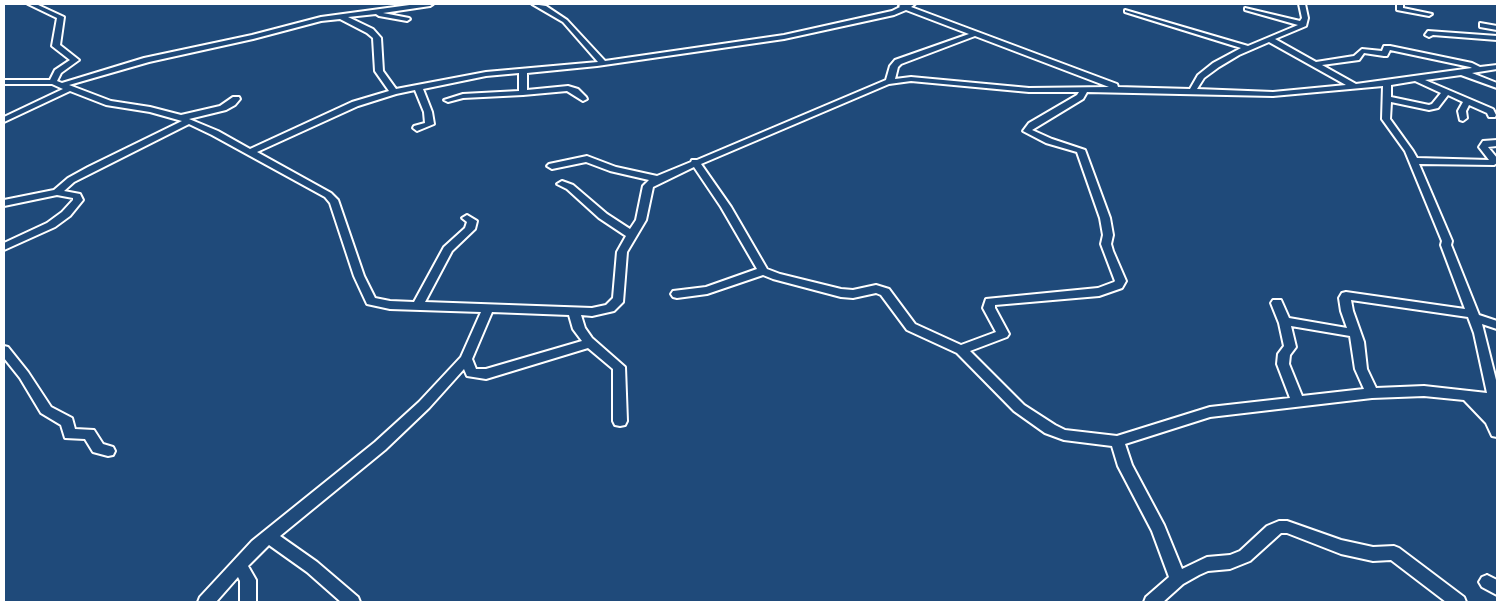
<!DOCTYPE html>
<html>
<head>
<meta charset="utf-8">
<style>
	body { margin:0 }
	#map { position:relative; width:1501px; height:606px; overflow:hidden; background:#1f4a7a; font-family:Mali,sans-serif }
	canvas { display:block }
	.frame { position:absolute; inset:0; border:5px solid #fff; pointer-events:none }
</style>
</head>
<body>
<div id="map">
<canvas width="1501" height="606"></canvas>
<div class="frame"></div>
</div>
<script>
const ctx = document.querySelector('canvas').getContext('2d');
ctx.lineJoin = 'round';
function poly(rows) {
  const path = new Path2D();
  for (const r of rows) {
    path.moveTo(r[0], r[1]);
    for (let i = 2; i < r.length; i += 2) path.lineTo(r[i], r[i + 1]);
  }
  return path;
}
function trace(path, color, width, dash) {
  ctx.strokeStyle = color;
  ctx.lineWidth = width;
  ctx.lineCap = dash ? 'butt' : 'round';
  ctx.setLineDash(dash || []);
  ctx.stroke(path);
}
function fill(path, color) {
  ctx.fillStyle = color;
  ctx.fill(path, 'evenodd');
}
const minor = poly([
	[28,4,36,4,64,17,60,45,79,60,61,73,57,81,62,83,144,58,252,35,321,17,417,4,433,4,430,6,383,13,409,18,410,19,407,21,379,16,376,14,348,17,373,29,381,38,383,71,396,89,486,72,598,62,563,22,532,4,546,6,567,20,605,61,784,35,892,11,900,7,899,6,902,4,915,4,911,7,1117,84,1118,87,1190,89,1198,75,1213,63,1241,48,1125,12,1125,10,1248,46,1298,25,1245,10,1245,8,1300,21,1302,18,1299,4,1305,4,1308,18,1306,26,1275,39,1316,62,1354,56,1362,49,1382,51,1384,46,1390,46,1472,63,1480,67,1497,65,1497,69,1472,73,1497,83,1497,88,1461,75,1425,80,1493,109,1496,115,1495,117,1489,117,1487,113,1469,105,1466,111,1467,118,1463,121,1460,120,1458,111,1463,102,1448,95,1438,108,1429,110,1391,102,1390,119,1413,151,1417,158,1489,160,1479,147,1483,141,1497,140,1497,146,1488,147,1497,158,1497,163,1494,165,1419,164,1452,241,1451,245,1479,315,1497,321,1497,329,1482,324,1497,384,1497,437,1492,436,1486,423,1464,400,1424,396,1372,398,1210,417,1125,444,1132,465,1164,525,1182,569,1207,557,1230,555,1240,551,1267,526,1279,521,1287,521,1341,540,1373,547,1394,546,1399,548,1464,597,1466,602,1446,602,1391,560,1373,561,1341,554,1287,533,1281,533,1250,561,1230,569,1208,571,1199,575,1183,584,1163,602,1144,602,1146,597,1169,577,1152,531,1118,466,1112,446,1064,440,1045,433,1014,411,957,353,907,330,881,295,876,293,853,298,841,297,773,279,763,275,707,294,677,298,673,297,671,294,673,291,706,287,757,269,721,207,694,167,653,187,646,220,627,252,623,302,614,311,592,316,581,315,585,328,592,338,625,367,627,421,625,425,620,426,615,425,613,421,613,369,588,348,486,379,467,376,464,369,429,408,385,450,280,536,317,562,358,597,360,602,341,602,307,572,269,545,248,566,256,580,256,602,240,602,240,581,238,577,216,602,198,602,200,597,252,541,375,442,419,402,461,357,481,312,390,309,367,304,354,276,330,203,325,197,212,135,189,124,74,182,64,191,80,194,83,200,70,216,55,227,4,250,4,243,47,223,62,212,73,200,73,198,57,195,4,206,4,200,54,190,68,178,88,167,182,121,150,112,106,105,70,91,4,122,4,117,63,89,52,84,4,84,4,80,50,80,55,70,70,60,52,46,57,18,28,4],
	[906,10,969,34,895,60,890,66,886,80,697,160,692,160,691,162,657,176,616,167,587,156,549,164,547,166,552,169,586,162,610,171,649,180,643,186,636,220,630,229,607,214,573,185,562,181,557,184,567,189,599,218,626,236,617,252,613,298,606,305,592,308,425,302,452,251,475,229,477,221,467,215,462,218,467,222,465,228,444,247,414,302,390,301,375,298,364,276,338,200,331,193,257,152,358,106,396,94,415,90,424,112,425,123,414,126,413,128,417,131,434,124,432,112,423,89,486,76,519,73,519,91,463,94,444,100,448,102,463,98,523,95,567,91,583,101,587,99,586,97,578,89,568,86,527,90,527,73,597,66,784,39,894,15,906,10],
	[340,19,367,33,373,38,375,71,389,91,352,102,250,149,218,131,189,119,226,110,235,105,240,99,239,97,233,97,220,106,181,115,150,107,111,101,69,85,149,62,253,39,321,21,340,19],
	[975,36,1109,87,1029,88,911,77,895,79,898,67,901,64,975,36],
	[1269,42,1346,85,1273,92,1197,89,1204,78,1219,67,1239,55,1269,42],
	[1390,50,1470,67,1472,68,1356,84,1322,65,1359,60,1364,53,1384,56,1387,56,1390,50],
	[911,81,1029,92,1079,92,1077,95,1029,123,1023,131,1046,143,1077,152,1100,218,1103,235,1101,244,1115,281,1114,282,1098,288,986,299,983,308,996,332,961,345,915,324,889,289,876,285,853,290,841,289,780,274,767,269,731,207,701,164,889,84,911,81],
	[1415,81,1441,93,1432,104,1429,105,1391,97,1391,85,1415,81],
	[1383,86,1382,119,1405,151,1442,241,1441,245,1465,309,1346,292,1342,293,1339,298,1341,311,1347,328,1289,318,1281,300,1273,300,1271,303,1279,323,1284,346,1278,354,1277,364,1290,398,1210,407,1117,436,1065,430,1055,425,1024,405,970,351,1007,337,1009,334,995,308,995,305,1099,296,1122,288,1126,281,1113,251,1111,244,1113,235,1110,218,1085,150,1052,139,1032,130,1083,99,1087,92,1273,96,1383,86],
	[1351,300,1468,317,1474,333,1487,393,1424,386,1376,388,1367,369,1364,342,1353,311,1351,300],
	[492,312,569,315,573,329,582,341,486,369,476,369,472,359,492,312],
	[1291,326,1350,336,1355,369,1364,389,1302,396,1289,364,1290,355,1296,347,1291,326],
	[1397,4,1403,4,1403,8,1432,14,1429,16,1397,10,1397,4],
	[1480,23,1497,26,1497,30,1480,27,1480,23],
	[1428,31,1497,36,1497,40,1433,35,1429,37,1425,35,1428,31],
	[4,346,8,347,28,372,51,407,72,418,75,429,94,430,103,444,113,447,115,451,113,455,108,456,93,452,85,439,65,438,61,425,41,413,20,378,4,358,4,346],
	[1487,575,1497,580,1497,595,1482,587,1479,582,1482,577,1487,575]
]);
trace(minor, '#fff', 4);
fill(minor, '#1f4a7a');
</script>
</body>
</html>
